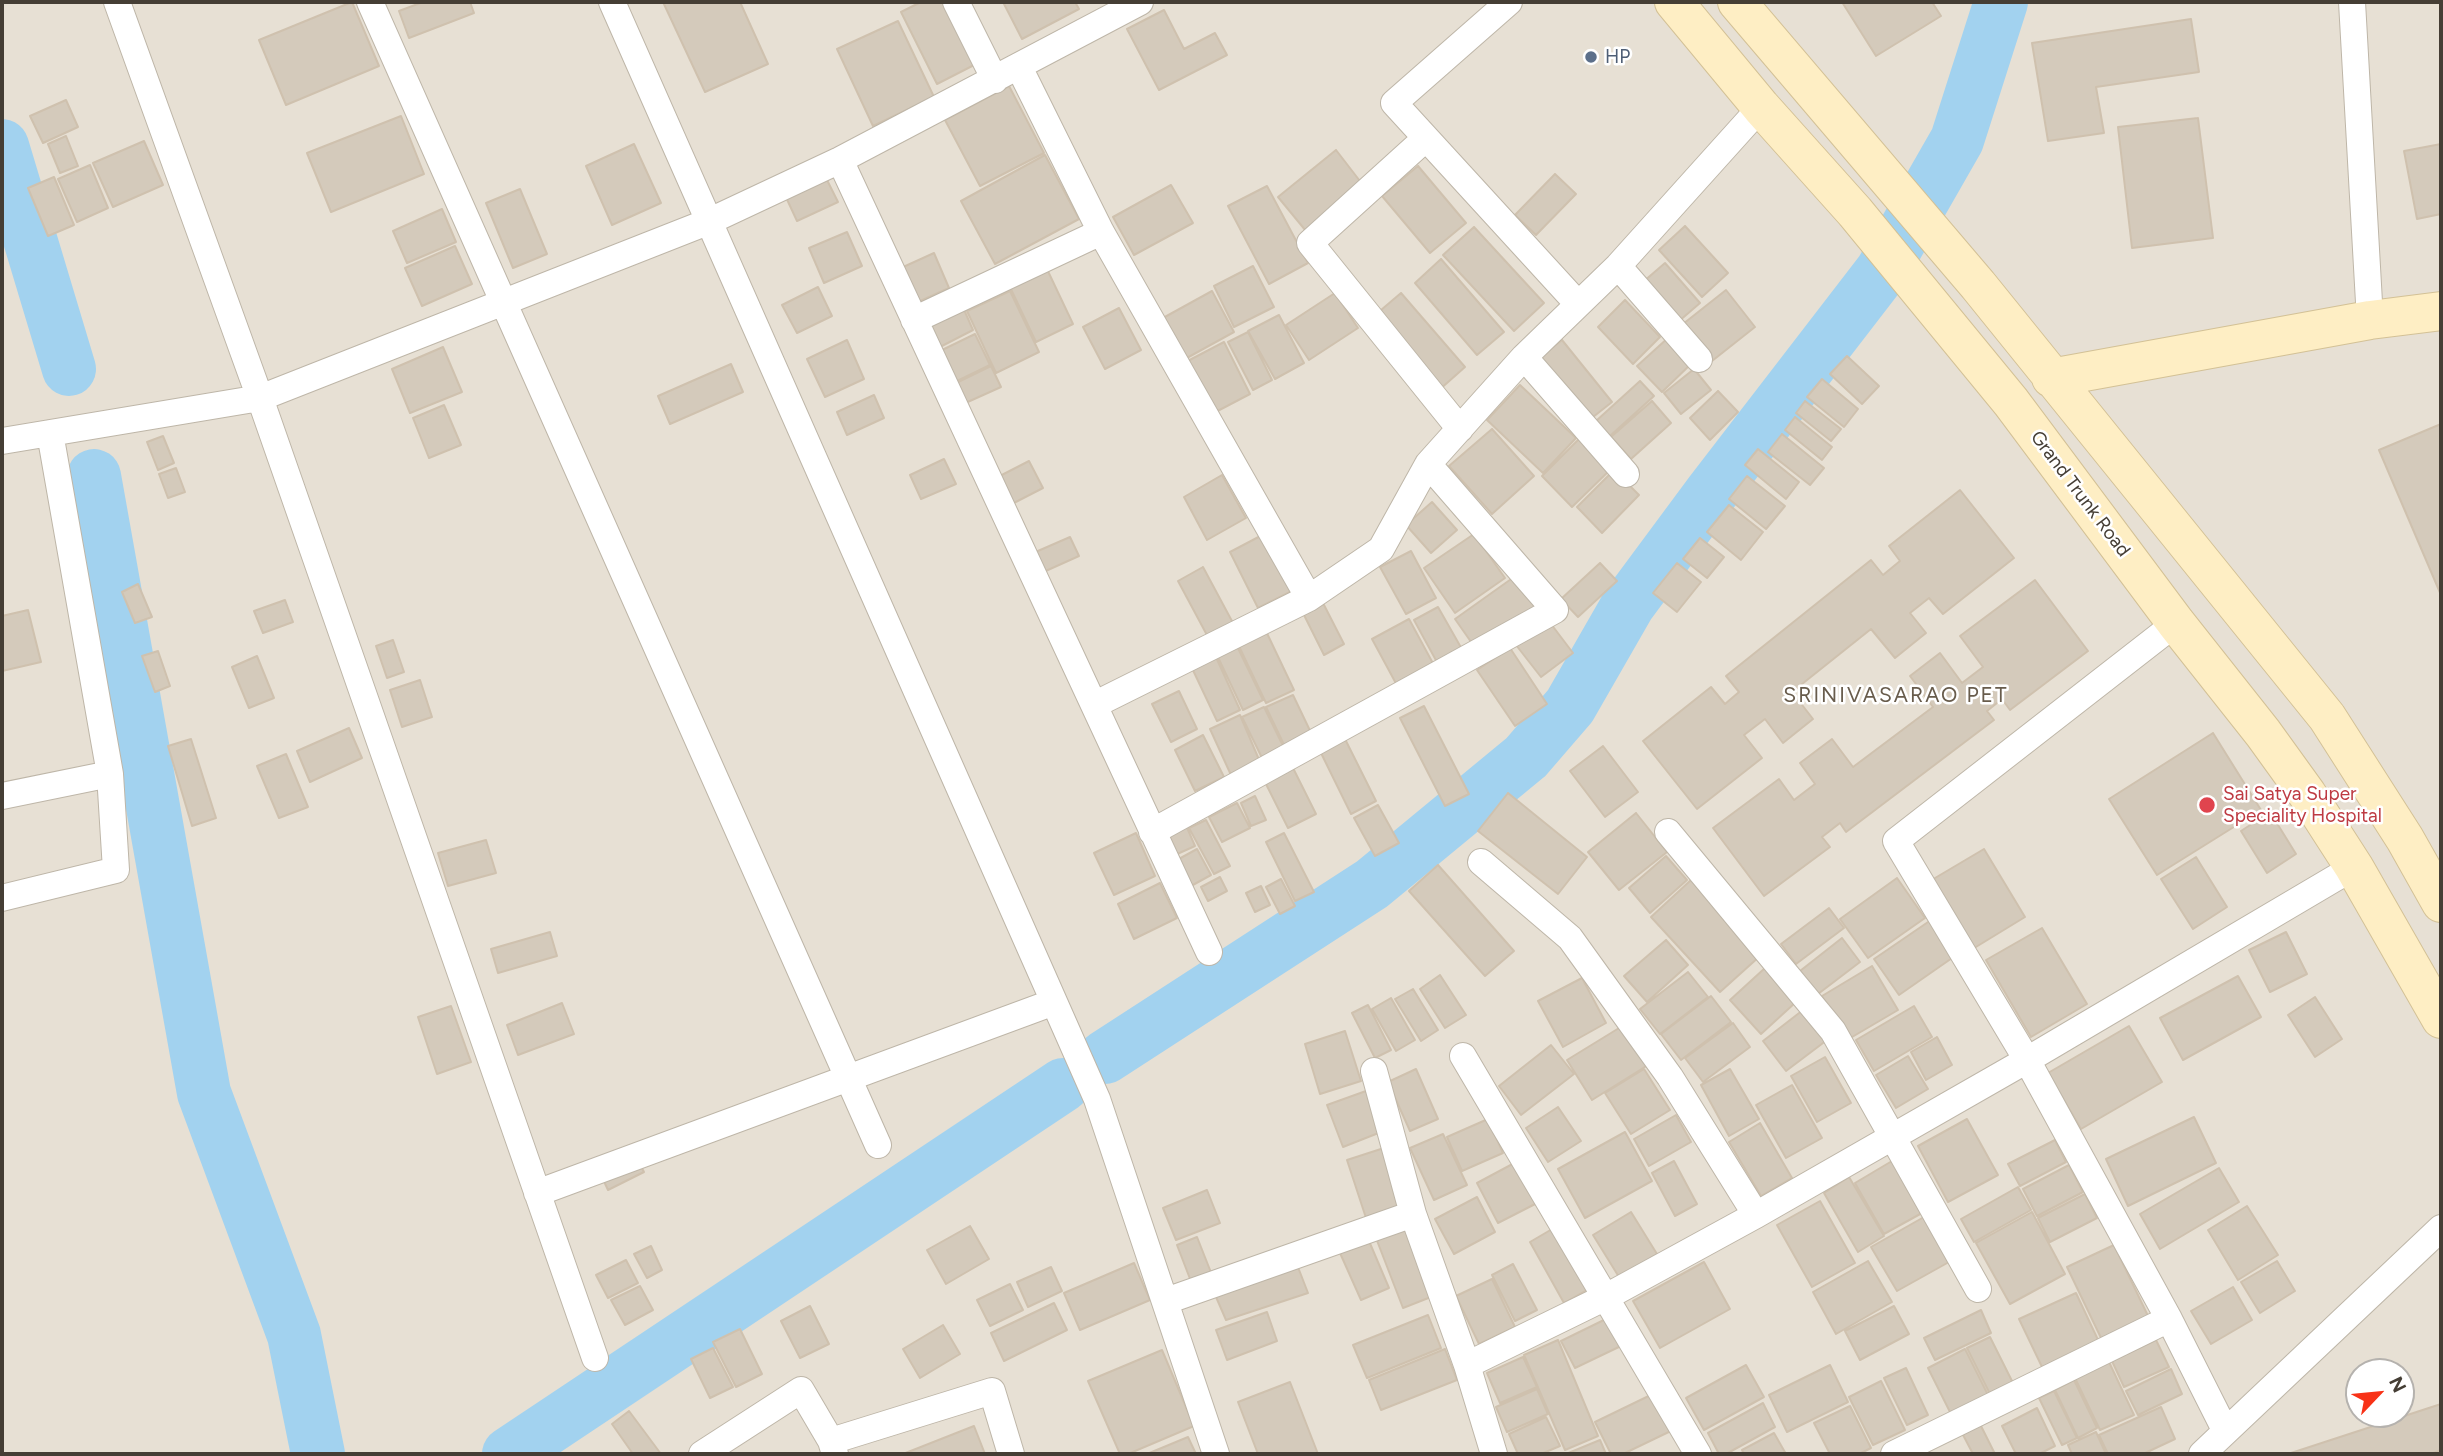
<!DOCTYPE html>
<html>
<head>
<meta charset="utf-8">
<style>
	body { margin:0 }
	#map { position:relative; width:2443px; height:1456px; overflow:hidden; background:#f3eee6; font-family:Figtree,sans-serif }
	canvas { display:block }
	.frame { position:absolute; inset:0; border:4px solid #453e35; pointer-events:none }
	.north { position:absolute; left:2345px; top:1358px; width:70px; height:70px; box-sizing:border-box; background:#fff; border:2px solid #b5b2ae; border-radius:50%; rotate:64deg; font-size:19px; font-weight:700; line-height:28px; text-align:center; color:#453e35 }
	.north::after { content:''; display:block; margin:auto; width:24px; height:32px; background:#f83217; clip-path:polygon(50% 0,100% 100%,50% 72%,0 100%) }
</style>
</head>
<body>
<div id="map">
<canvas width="2443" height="1456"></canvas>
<div class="frame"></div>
<div class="north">N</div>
</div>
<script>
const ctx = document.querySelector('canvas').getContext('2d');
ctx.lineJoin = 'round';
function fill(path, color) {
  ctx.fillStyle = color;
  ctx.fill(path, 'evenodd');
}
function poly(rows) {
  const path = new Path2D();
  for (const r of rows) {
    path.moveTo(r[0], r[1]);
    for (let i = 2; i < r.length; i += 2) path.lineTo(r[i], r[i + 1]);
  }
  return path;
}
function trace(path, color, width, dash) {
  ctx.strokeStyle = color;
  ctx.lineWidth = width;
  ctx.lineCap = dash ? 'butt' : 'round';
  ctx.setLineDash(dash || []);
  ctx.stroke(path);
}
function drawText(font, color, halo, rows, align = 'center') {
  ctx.font = font + ' Figtree,sans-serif';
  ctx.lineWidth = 5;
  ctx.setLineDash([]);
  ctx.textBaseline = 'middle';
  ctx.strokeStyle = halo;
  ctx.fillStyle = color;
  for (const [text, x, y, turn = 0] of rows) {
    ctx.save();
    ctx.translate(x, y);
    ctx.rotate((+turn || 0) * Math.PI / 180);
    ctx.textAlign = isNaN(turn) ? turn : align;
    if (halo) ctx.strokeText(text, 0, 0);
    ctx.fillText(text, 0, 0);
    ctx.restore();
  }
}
fill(poly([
	[2,2,2441,2,2441,1454,2,1454],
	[2359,1372,2401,1372,2401,1414,2359,1414]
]), '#e7e0d4');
trace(poly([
	[2,146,69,369],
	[94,476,204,1093,294,1335,318,1454],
	[1105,1057,1372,884,1526,757,1570,706,1628,605,1711,493,1882,271,1957,140,2001,2],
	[509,1454,1063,1085]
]), '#a2d2ef', 54);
const building = poly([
	[352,2,379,66,286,105,259,40,352,2],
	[423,2,470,2,474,13,409,38,399,11,423,2],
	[663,2,740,2,768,64,705,92,663,2],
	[921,2,948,2,978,63,937,84,901,12,921,2],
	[1003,2,1075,2,1079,9,1022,39,1003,2],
	[1842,2,1932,2,1941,16,1876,56,1842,2],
	[1164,10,1184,49,1215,33,1227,55,1159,90,1127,29,1164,10],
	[2191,19,2199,72,2096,87,2104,133,2048,141,2032,43,2191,19],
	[898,21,934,97,873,126,837,49,898,21],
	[1009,86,1044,153,980,186,945,120,1009,86],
	[66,100,78,127,43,143,30,116,66,100],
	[401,116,424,174,331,212,307,153,401,116],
	[2198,118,2213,238,2132,248,2118,127,2198,118],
	[66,136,78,166,60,173,48,144,66,136],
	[144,141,163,185,113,207,93,163,144,141],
	[634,144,661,203,612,225,586,166,634,144],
	[2441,144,2441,214,2417,219,2404,151,2441,144],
	[1336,150,1363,185,1306,231,1278,197,1336,150],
	[1045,155,1079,219,995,264,961,201,1045,155],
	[90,165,108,208,77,222,58,179,90,165],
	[1418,166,1466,223,1430,253,1382,196,1418,166],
	[824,174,838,202,797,221,784,193,824,174],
	[1555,174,1576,194,1536,235,1515,215,1555,174],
	[54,177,74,225,48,236,28,188,54,177],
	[1171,185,1193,223,1134,255,1113,217,1171,185],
	[1267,186,1308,263,1269,284,1228,206,1267,186],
	[520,189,547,254,513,268,486,203,520,189],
	[442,209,456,242,407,263,393,231,442,209],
	[1685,226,1728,273,1702,297,1659,250,1685,226],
	[1474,227,1544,303,1514,331,1443,255,1474,227],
	[847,232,862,266,824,283,809,248,847,232],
	[455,246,472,284,422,306,405,268,455,246],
	[934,253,949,288,916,303,901,268,934,253],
	[1441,259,1504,332,1477,355,1415,283,1441,259],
	[1665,263,1700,303,1678,322,1643,282,1665,263],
	[1253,266,1274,307,1234,327,1214,286,1253,266],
	[1046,267,1073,324,1036,342,1009,285,1046,267],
	[818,287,832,316,797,333,782,305,818,287],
	[1726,290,1755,327,1712,361,1683,324,1726,290],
	[1010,291,1039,352,996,373,967,311,1010,291],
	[1212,291,1234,332,1185,359,1163,318,1212,291],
	[1335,293,1358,328,1309,360,1286,325,1335,293],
	[1401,293,1465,367,1438,391,1374,316,1401,293],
	[1625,300,1660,337,1633,364,1598,327,1625,300],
	[961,303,973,330,938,348,925,321,961,303],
	[1119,308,1141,350,1105,369,1083,327,1119,308],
	[1279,315,1304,363,1275,379,1248,331,1279,315],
	[1248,332,1272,380,1253,390,1228,342,1248,332],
	[975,334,990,365,953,383,938,352,975,334],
	[1669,337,1693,362,1662,392,1637,366,1669,337],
	[847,340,864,379,825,397,807,359,847,340],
	[1562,340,1612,402,1588,421,1538,359,1562,340],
	[1224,342,1250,394,1208,416,1182,364,1224,342],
	[443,347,462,392,410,413,392,369,443,347],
	[1847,356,1879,386,1862,404,1830,374,1847,356],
	[731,364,743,392,670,424,658,396,731,364],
	[991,366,1001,387,961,405,952,385,991,366],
	[1694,369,1711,390,1681,414,1664,393,1694,369],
	[1822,379,1858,409,1844,427,1807,397,1822,379],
	[1640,381,1654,396,1610,436,1596,421,1640,381],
	[1520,385,1576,438,1543,473,1487,420,1520,385],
	[1718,391,1738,412,1710,440,1690,418,1718,391],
	[874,395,884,418,847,435,837,412,874,395],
	[1652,401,1671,423,1631,459,1611,437,1652,401],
	[1805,401,1841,429,1831,441,1796,413,1805,401],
	[444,405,461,445,429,458,413,418,444,405],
	[1795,417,1832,447,1822,460,1785,430,1795,417],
	[2441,424,2441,595,2379,450,2441,424],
	[1492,429,1534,476,1492,514,1449,466,1492,429],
	[1782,434,1824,468,1810,485,1768,452,1782,434],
	[163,436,174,463,158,470,147,442,163,436],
	[1582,436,1613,467,1572,507,1542,476,1582,436],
	[1758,449,1799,482,1786,499,1745,465,1758,449],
	[944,459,956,484,921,499,910,475,944,459],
	[1029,461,1043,488,1008,506,994,479,1029,461],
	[176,468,185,492,168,498,159,474,176,468],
	[1614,470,1639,495,1602,533,1577,507,1614,470],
	[1222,475,1246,518,1207,540,1184,497,1222,475],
	[1747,476,1785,506,1766,529,1729,499,1747,476],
	[1960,490,2014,558,1943,614,1929,598,1910,613,1926,633,1895,658,1871,629,1792,692,1813,719,1783,743,1765,719,1744,735,1762,758,1697,809,1643,741,1711,687,1725,704,1739,692,1726,676,1871,560,1883,575,1900,561,1889,546,1960,490],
	[1432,502,1457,530,1431,553,1406,525,1432,502],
	[1729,505,1763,532,1741,560,1707,532,1729,505],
	[1268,532,1296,589,1258,608,1230,552,1268,532],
	[1474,534,1505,578,1455,613,1424,568,1474,534],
	[1070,537,1079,556,1039,574,1031,554,1070,537],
	[1700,538,1724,557,1707,578,1683,559,1700,538],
	[1411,551,1436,598,1406,614,1380,567,1411,551],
	[1600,563,1617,581,1578,617,1561,599,1600,563],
	[1677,563,1701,582,1677,612,1653,593,1677,563],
	[1203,567,1233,623,1208,637,1178,581,1203,567],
	[1514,577,1535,607,1476,649,1455,619,1514,577],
	[2035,580,2088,651,2010,710,2002,699,1987,711,1994,720,1846,832,1840,823,1822,837,1830,847,1764,896,1713,828,1779,779,1794,800,1815,784,1800,763,1832,739,1853,767,1933,707,1910,676,1940,653,1962,683,1983,667,1960,636,2035,580],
	[138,584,152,617,135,623,122,592,138,584],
	[285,600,293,622,263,633,254,611,285,600],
	[1323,603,1344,644,1324,655,1303,613,1323,603],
	[1438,607,1463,651,1438,664,1414,620,1438,607],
	[28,610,41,662,2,671,2,616,28,610],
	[1409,619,1436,669,1399,689,1372,639,1409,619],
	[1548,620,1573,653,1541,677,1516,645,1548,620],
	[1264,627,1294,690,1266,703,1236,640,1264,627],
	[393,640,404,672,387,678,376,646,393,640],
	[1236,644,1263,700,1243,710,1216,653,1236,644],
	[1510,648,1547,704,1515,726,1477,670,1510,648],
	[158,651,170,686,155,692,142,656,158,651],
	[1215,655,1240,710,1217,721,1191,666,1215,655],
	[257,656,274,698,249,708,232,667,257,656],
	[420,680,432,717,402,727,390,690,420,680],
	[1179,691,1197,729,1171,742,1152,704,1179,691],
	[1293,695,1314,739,1287,751,1266,707,1293,695],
	[1424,706,1469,794,1445,806,1400,718,1424,706],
	[1264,707,1286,752,1264,762,1242,717,1264,707],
	[1240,715,1260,762,1231,775,1210,729,1240,715],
	[349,728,362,758,310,782,297,751,349,728],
	[2213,733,2261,810,2157,875,2109,799,2213,733],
	[1203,735,1224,777,1195,791,1175,750,1203,735],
	[191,739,216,818,192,826,168,746,191,739],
	[1345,739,1376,801,1351,814,1320,751,1345,739],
	[1603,746,1638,792,1605,817,1570,771,1603,746],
	[286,754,308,807,279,818,257,766,286,754],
	[1292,766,1316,814,1288,828,1264,780,1292,766],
	[1508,793,1587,857,1558,894,1478,831,1508,793],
	[1255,796,1266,820,1251,826,1241,803,1255,796],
	[1237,803,1250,828,1222,842,1209,817,1237,803],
	[1378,805,1399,843,1375,856,1354,818,1378,805],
	[2270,812,2296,854,2267,873,2241,831,2270,812],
	[1636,813,1667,852,1619,890,1588,852,1636,813],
	[1206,820,1230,866,1214,874,1189,828,1206,820],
	[1185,823,1195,846,1175,855,1165,833,1185,823],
	[1136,833,1155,876,1114,895,1094,853,1136,833],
	[1284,833,1314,892,1295,901,1266,842,1284,833],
	[486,840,496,873,448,886,438,853,486,840],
	[1197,849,1211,875,1191,886,1177,860,1197,849],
	[1984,849,2025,917,1971,950,1930,881,1984,849],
	[1666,856,1687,880,1650,913,1629,888,1666,856],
	[2196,857,2227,907,2193,929,2161,879,2196,857],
	[1438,865,1514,951,1485,976,1409,891,1438,865],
	[1220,877,1227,891,1208,901,1201,887,1220,877],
	[1897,878,1925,918,1868,958,1840,919,1897,878],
	[1281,879,1295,906,1280,914,1266,887,1281,879],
	[1691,880,1760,956,1720,992,1651,917,1691,880],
	[1160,883,1177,918,1134,939,1118,904,1160,883],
	[1261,886,1270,905,1255,912,1246,893,1261,886],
	[1829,908,1844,928,1796,964,1781,944,1829,908],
	[1931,920,1955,956,1899,995,1874,959,1931,920],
	[2042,928,2087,1004,2031,1037,1986,960,2042,928],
	[550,932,557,956,498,973,491,949,550,932],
	[2286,932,2307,974,2270,992,2249,950,2286,932],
	[1842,938,1860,962,1818,994,1800,971,1842,938],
	[1666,940,1688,965,1647,1002,1624,976,1666,940],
	[1872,966,1898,1010,1847,1040,1822,996,1872,966],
	[1765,968,1796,1002,1761,1034,1730,1000,1765,968],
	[1688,972,1708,997,1660,1034,1640,1009,1688,972],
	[1440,975,1466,1015,1445,1028,1420,989,1440,975],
	[2238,976,2261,1017,2183,1060,2160,1018,2238,976],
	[1582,978,1606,1023,1563,1047,1538,1001,1582,978],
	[1413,989,1438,1030,1421,1041,1395,999,1413,989],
	[1711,996,1731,1022,1681,1060,1661,1034,1711,996],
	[2315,997,2342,1039,2315,1057,2288,1015,2315,997],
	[1391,998,1415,1040,1396,1051,1372,1009,1391,998],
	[562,1003,574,1034,518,1055,507,1025,562,1003],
	[1368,1005,1391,1050,1375,1058,1352,1013,1368,1005],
	[451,1006,471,1062,437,1074,418,1017,451,1006],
	[1914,1006,1932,1037,1874,1071,1856,1040,1914,1006],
	[1803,1010,1827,1040,1786,1071,1763,1041,1803,1010],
	[1733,1023,1750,1047,1703,1082,1685,1058,1733,1023],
	[1624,1025,1648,1065,1592,1100,1567,1060,1624,1025],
	[2129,1026,2162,1082,2081,1129,2048,1073,2129,1026],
	[1345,1031,1361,1081,1320,1094,1305,1044,1345,1031],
	[1937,1037,1952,1065,1926,1080,1911,1052,1937,1037],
	[1551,1045,1574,1074,1521,1115,1499,1086,1551,1045],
	[1908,1056,1928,1089,1896,1108,1876,1075,1908,1056],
	[1825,1057,1851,1103,1817,1122,1791,1076,1825,1057],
	[1416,1069,1438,1119,1410,1131,1388,1082,1416,1069],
	[1644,1069,1670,1110,1631,1134,1605,1093,1644,1069],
	[1730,1069,1759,1119,1729,1136,1701,1085,1730,1069],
	[1792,1085,1822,1138,1786,1158,1756,1105,1792,1085],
	[1366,1091,1381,1132,1343,1147,1327,1105,1366,1091],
	[1558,1107,1581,1141,1548,1162,1526,1128,1558,1107],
	[1676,1115,1691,1142,1649,1166,1634,1139,1676,1115],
	[2194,1117,2216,1163,2128,1206,2106,1159,2194,1117],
	[1488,1119,1503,1153,1462,1171,1447,1137,1488,1119],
	[1967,1119,1998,1175,1948,1202,1918,1146,1967,1119],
	[1760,1123,1792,1178,1761,1196,1729,1142,1760,1123],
	[1625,1132,1652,1181,1585,1218,1558,1169,1625,1132],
	[1443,1134,1467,1185,1434,1200,1410,1148,1443,1134],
	[2055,1140,2066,1162,2020,1186,2008,1164,2055,1140],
	[1384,1148,1404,1212,1368,1224,1347,1160,1384,1148],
	[636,1157,644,1172,608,1190,601,1175,636,1157],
	[1520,1160,1541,1201,1498,1223,1477,1183,1520,1160],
	[1674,1161,1697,1204,1675,1216,1652,1173,1674,1161],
	[1892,1161,1922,1213,1884,1234,1855,1183,1892,1161],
	[2069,1165,2083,1192,2037,1216,2023,1189,2069,1165],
	[2219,1168,2239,1202,2160,1249,2140,1214,2219,1168],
	[1849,1177,1884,1236,1858,1252,1824,1193,1849,1177],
	[2018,1187,2031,1210,1974,1242,1961,1219,2018,1187],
	[1207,1190,1220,1223,1176,1240,1163,1208,1207,1190],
	[2085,1194,2097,1218,2050,1242,2038,1218,2085,1194],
	[1477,1197,1495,1232,1454,1254,1435,1219,1477,1197],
	[1820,1201,1855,1263,1812,1287,1777,1225,1820,1201],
	[2247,1206,2278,1255,2238,1280,2208,1230,2247,1206],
	[1631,1212,1657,1254,1619,1277,1593,1235,1631,1212],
	[2032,1212,2065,1274,2010,1304,1976,1243,2032,1212],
	[1924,1217,1949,1262,1897,1291,1871,1247,1924,1217],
	[1409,1225,1436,1295,1403,1308,1376,1238,1409,1225],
	[1559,1225,1594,1286,1564,1303,1530,1242,1559,1225],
	[970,1226,989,1259,946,1284,927,1250,970,1226],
	[1197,1237,1212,1275,1192,1284,1177,1245,1197,1237],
	[1369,1241,1389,1288,1361,1300,1340,1253,1369,1241],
	[2114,1245,2149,1318,2102,1340,2067,1267,2114,1245],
	[651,1246,662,1270,647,1278,634,1254,651,1246],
	[626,1260,638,1283,608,1298,596,1275,626,1260],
	[1868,1261,1892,1302,1836,1334,1813,1292,1868,1261],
	[2277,1261,2295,1291,2260,1313,2241,1282,2277,1261],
	[1296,1262,1308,1293,1226,1320,1213,1290,1296,1262],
	[1704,1262,1730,1309,1660,1348,1633,1301,1704,1262],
	[1134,1263,1150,1300,1080,1330,1064,1293,1134,1263],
	[1513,1264,1537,1310,1515,1321,1492,1275,1513,1264],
	[1051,1267,1062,1291,1028,1307,1017,1282,1051,1267],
	[1492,1279,1515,1327,1479,1344,1456,1296,1492,1279],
	[1010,1284,1023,1310,990,1326,977,1300,1010,1284],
	[640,1286,653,1310,625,1325,611,1300,640,1286],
	[2233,1287,2252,1320,2211,1344,2191,1311,2233,1287],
	[2076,1293,2099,1342,2043,1369,2019,1319,2076,1293],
	[1054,1303,1067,1330,1004,1361,991,1333,1054,1303],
	[810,1306,829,1344,800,1358,781,1321,810,1306],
	[1894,1306,1909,1334,1860,1360,1845,1331,1894,1306],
	[1981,1310,1991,1333,1935,1360,1924,1338,1981,1310],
	[1267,1312,1277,1341,1227,1360,1216,1330,1267,1312],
	[1428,1315,1441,1348,1367,1378,1353,1345,1428,1315],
	[1610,1317,1623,1345,1575,1368,1561,1341,1610,1317],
	[943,1325,960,1354,920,1378,903,1349,943,1325],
	[740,1329,762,1374,736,1387,713,1342,740,1329],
	[1990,1337,2013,1383,1990,1394,1967,1348,1990,1337],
	[1558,1340,1598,1436,1565,1450,1524,1355,1558,1340],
	[2156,1340,2169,1367,2124,1387,2112,1361,2156,1340],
	[713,1348,733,1387,710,1398,691,1359,713,1348],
	[1445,1349,1457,1380,1381,1410,1369,1380,1445,1349],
	[1965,1349,1988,1395,1951,1414,1928,1368,1965,1349],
	[1162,1350,1194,1426,1128,1454,1120,1454,1088,1381,1162,1350],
	[1523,1357,1537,1387,1500,1403,1487,1373,1523,1357],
	[2109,1362,2134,1415,2100,1430,2075,1378,2109,1362],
	[1746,1365,1764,1397,1704,1430,1686,1398,1746,1365],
	[1830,1365,1848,1402,1787,1432,1769,1395,1830,1365],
	[1906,1368,1928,1415,1907,1425,1884,1378,1906,1368],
	[2171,1369,2182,1394,2138,1415,2126,1391,2171,1369],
	[2074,1380,2097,1428,2078,1438,2055,1390,2074,1380],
	[1881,1381,1905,1430,1873,1445,1849,1397,1881,1381],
	[1290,1382,1318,1454,1258,1454,1238,1402,1290,1382],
	[1537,1389,1548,1414,1507,1432,1496,1407,1537,1389],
	[1659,1391,1677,1428,1623,1454,1611,1454,1595,1422,1659,1391],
	[2054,1391,2077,1438,2062,1445,2039,1398,2054,1391],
	[1763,1403,1775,1427,1726,1454,1719,1454,1708,1433,1763,1403],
	[2441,1404,2441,1450,2431,1454,2288,1454,2441,1404],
	[1850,1406,1871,1448,1859,1454,1830,1454,1814,1423,1850,1406],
	[2161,1407,2175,1439,2143,1454,2108,1454,2099,1435,2161,1407],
	[2037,1408,2055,1446,2039,1454,2016,1454,2002,1426,2037,1408],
	[629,1411,661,1454,633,1454,612,1424,629,1411],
	[1546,1417,1560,1446,1541,1454,1518,1454,1509,1434,1546,1417],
	[1979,1422,1995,1454,1973,1454,1961,1431,1979,1422],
	[974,1426,985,1454,903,1454,974,1426],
	[2096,1432,2106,1454,2072,1454,2068,1445,2096,1432],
	[1774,1433,1786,1454,1744,1454,1742,1450,1774,1433],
	[1188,1437,1196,1454,1147,1454,1188,1437],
	[1600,1440,1606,1454,1566,1454,1600,1440]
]);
fill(building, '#d4cabb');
trace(building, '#cfc1ae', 2);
const street = poly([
	[117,2,260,398,595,1358],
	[370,2,878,1145],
	[612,2,1097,1099,1216,1454],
	[956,2,995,80],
	[1509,2,1394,103,1578,304],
	[2352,2,2370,320],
	[1019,67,1101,232,1309,598],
	[1426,138,1310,243,1460,429],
	[840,160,1209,952],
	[1618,266,1699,359],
	[914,320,1101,232],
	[1524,357,1626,474],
	[2,441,260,398,710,221,840,160,1140,2],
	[2176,623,1896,841,2027,1060,2169,1319,2225,1430],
	[1094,705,1309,598,1381,549,1428,464,1524,357,1618,266,1761,107],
	[2,796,110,774],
	[1152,832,1555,610,1428,464],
	[1668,832,1833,1031,1978,1289],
	[1481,862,1570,938,1670,1077,1756,1215],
	[2,898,116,870,110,774,50,433],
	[1463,1056,1698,1454],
	[1374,1071,1413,1214,1467,1365,1494,1454],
	[537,1193,1054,1002],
	[1166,1301,1413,1214],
	[1467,1365,1606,1297,1756,1215,2027,1060,2354,867],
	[831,1441,992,1391,1011,1454],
	[702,1454,801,1390,831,1441,835,1454],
	[1894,1454,2169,1319],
	[2202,1454,2441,1228]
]);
const secondary = poly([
	[1674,2,1761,107,1855,212,2011,402,2176,623,2263,733,2307,794,2354,867,2441,1019],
	[1737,2,1978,285,2327,717,2405,839,2441,903],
	[2051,378,2370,320,2441,311]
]);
trace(street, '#beb6a8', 28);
trace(secondary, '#d3c196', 40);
trace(street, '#fff', 26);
trace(secondary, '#feeec4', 38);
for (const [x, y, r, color] of [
	[1591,57,7,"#5c6f8a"],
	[2207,805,9,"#e0444e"]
]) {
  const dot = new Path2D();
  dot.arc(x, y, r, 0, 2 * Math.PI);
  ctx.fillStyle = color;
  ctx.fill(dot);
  trace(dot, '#fff', 2.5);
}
drawText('19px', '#4e5e75', '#fff', [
	["HP",1605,57]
], 'left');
drawText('19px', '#453e35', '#fff', [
	["Grand Trunk Road",2080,494,53]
]);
drawText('19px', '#be3a42', '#fff', [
	["Sai Satya Super",2223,794],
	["Speciality Hospital",2223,816]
], 'left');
ctx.letterSpacing = '2px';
drawText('21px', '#685c4c', '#fff', [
	["SRINIVASARAO PET",1896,696]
]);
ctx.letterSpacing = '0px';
</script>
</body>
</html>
